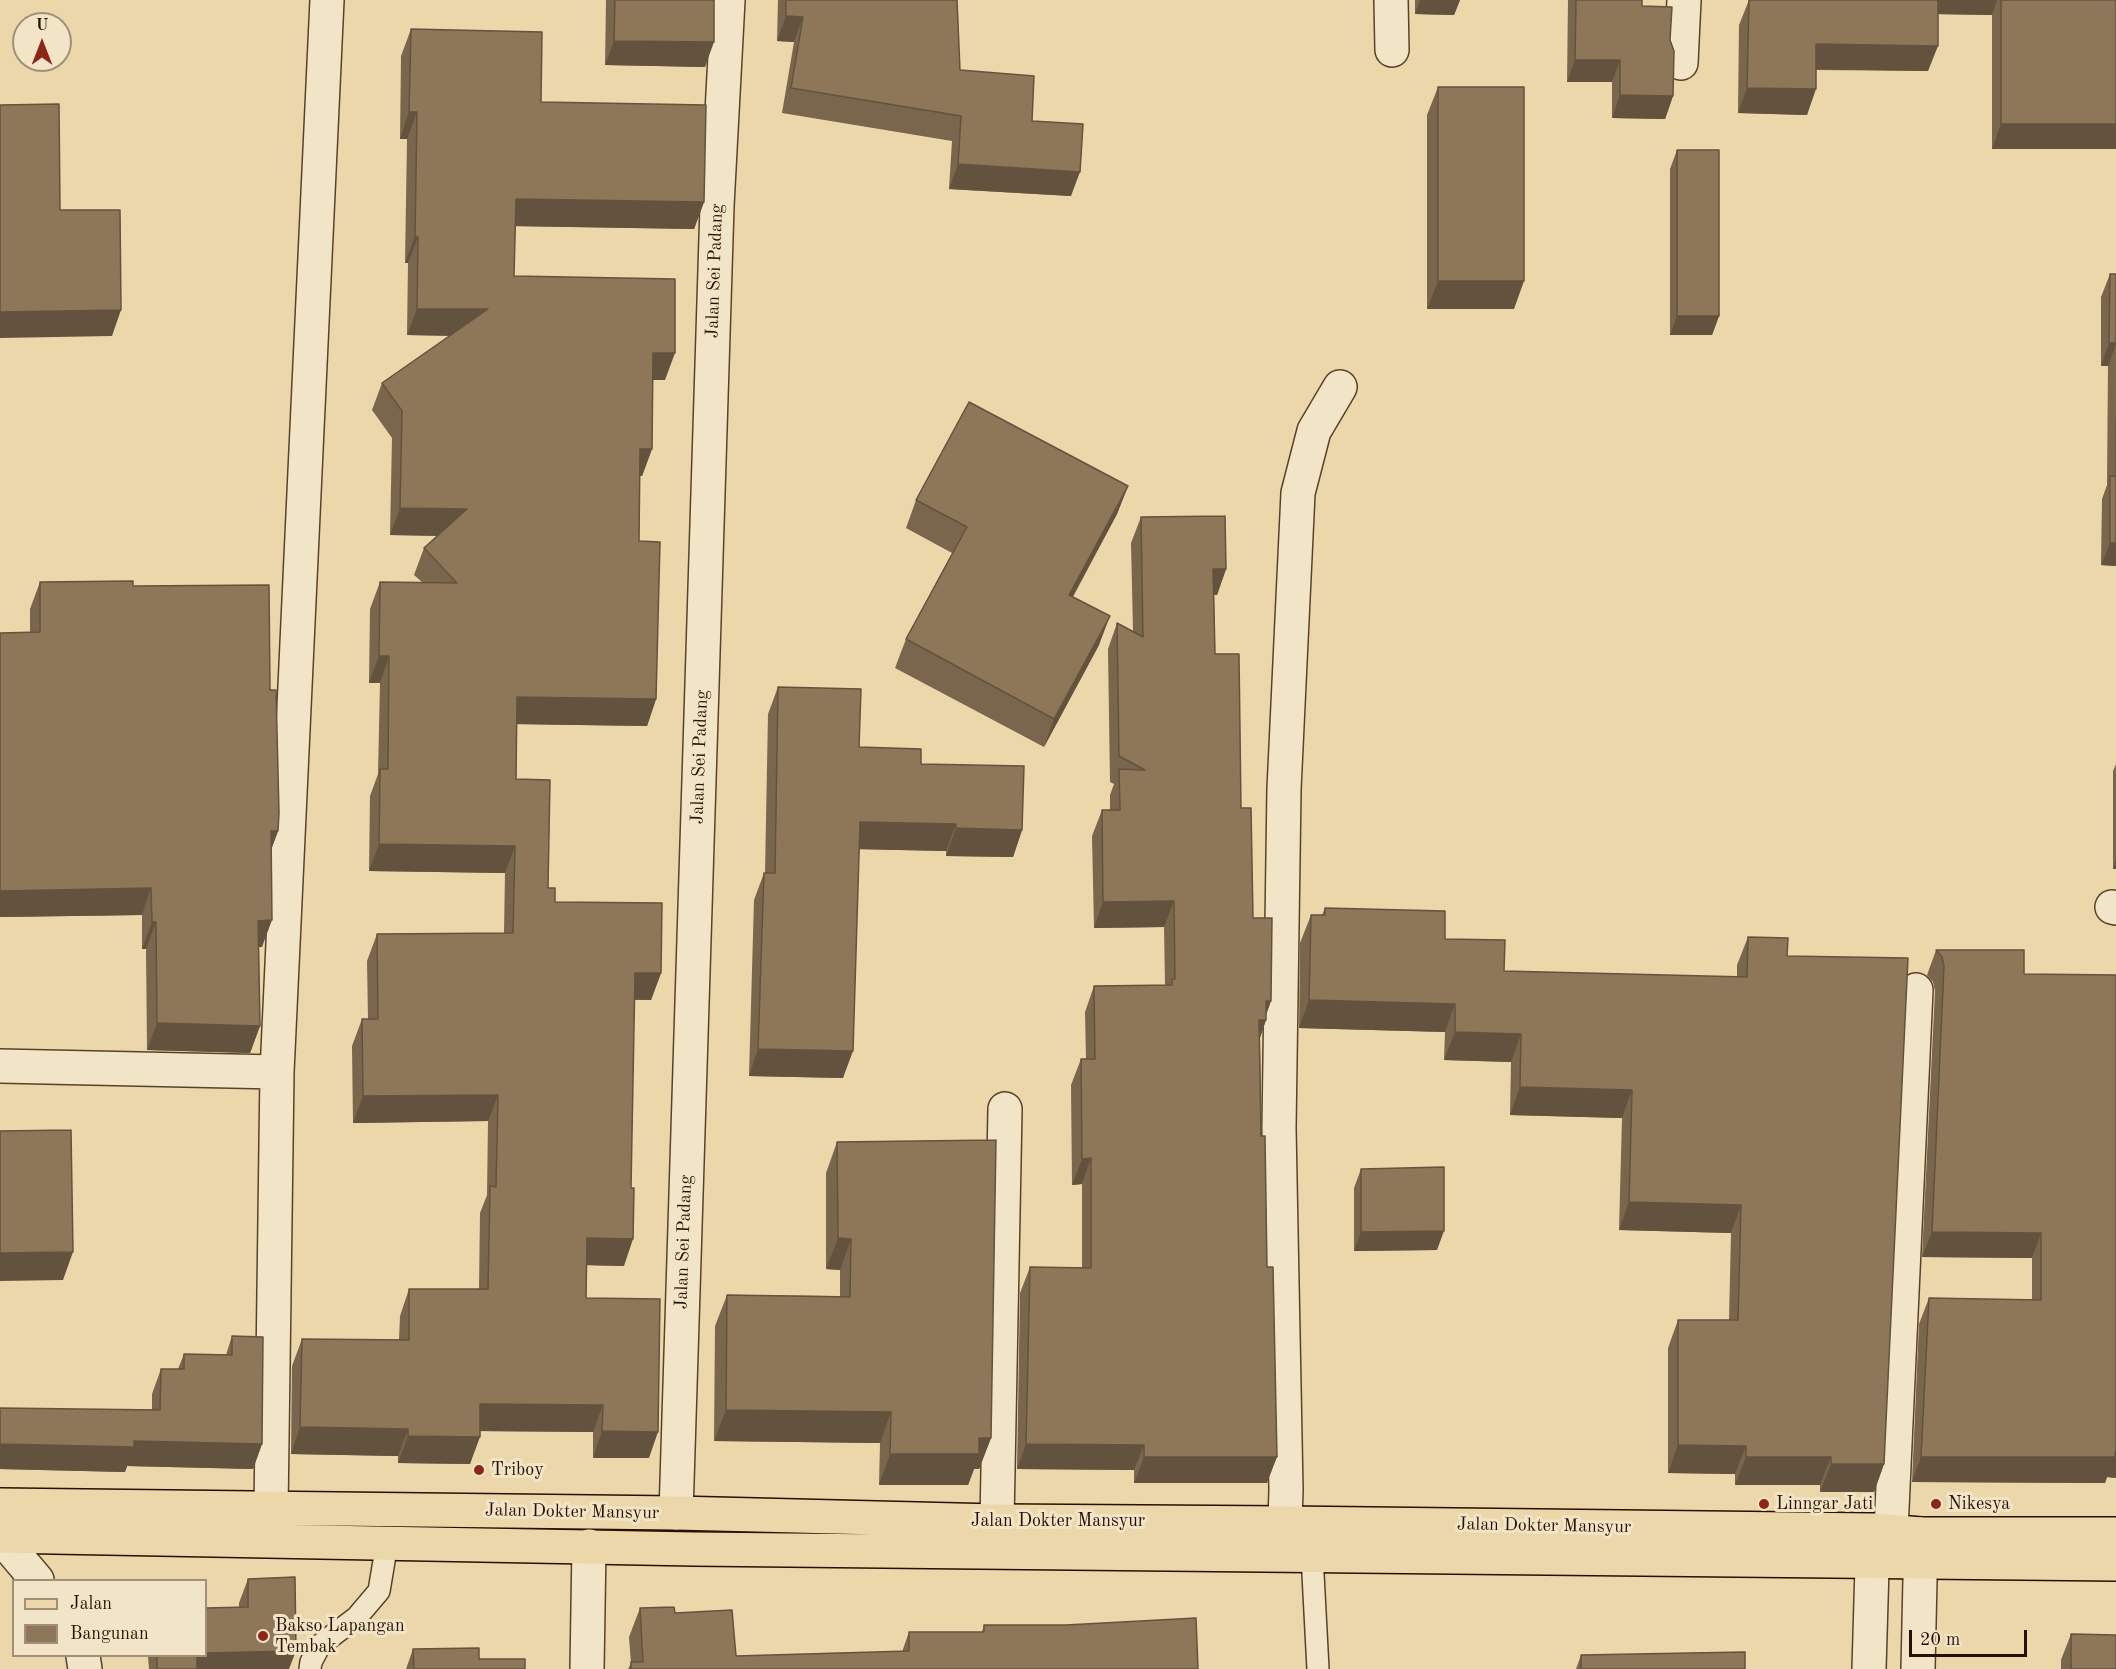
<!DOCTYPE html>
<html>
<head>
<meta charset="utf-8">
<style>
	body { margin:0 }
	#map { position:relative; width:2116px; height:1669px; overflow:hidden; background:#ebd7a9; font-family:"Old Standard TT",serif }
	canvas { display:block }
	.legend { position:absolute; left:12px; top:1579px; width:195px; height:78px; box-sizing:border-box; background:#f2e5c7; border:2px solid #a19077; margin:0; padding:8px 10px; list-style:none; font-size:18px; color:#281000 }
	.legend li { display:flex; align-items:center; gap:12px; height:30px }
	.legend b { width:30px; border:2px solid #a19077 }
	.north { position:absolute; left:12px; top:12px; width:60px; height:60px; box-sizing:border-box; background:#f2e5c7; border:2px solid #a19077; border-radius:50%; rotate:0deg; font-size:16px; font-weight:700; line-height:24px; text-align:center; color:#281000 }
	.north::after { content:''; display:block; margin:auto; width:21px; height:27px; background:#8f2418; clip-path:polygon(50% 0,100% 100%,50% 72%,0 100%) }
	.scale { position:absolute; left:1909px; top:1630px; width:118px; height:27px; box-sizing:border-box; border:3px solid #281000; border-top:0; padding-left:8px; font-size:18px; line-height:21px; white-space:nowrap; color:#281000; -webkit-text-stroke:4px #f2e5c7; paint-order:stroke }
</style>
</head>
<body>
<div id="map">
<canvas width="2116" height="1669"></canvas>
<ul class="legend">
<li><b style="height:8px;background:#ebd7a9"></b>Jalan</li>
<li><b style="height:16px;background:#8d7758"></b>Bangunan</li>
</ul>
<div class="north">U</div>
<div class="scale">20 m</div>
</div>
<script>
const ctx = document.querySelector('canvas').getContext('2d');
ctx.lineJoin = 'round';
function poly(rows) {
  const path = new Path2D();
  for (const r of rows) {
    path.moveTo(r[0], r[1]);
    for (let i = 2; i < r.length; i += 2) path.lineTo(r[i], r[i + 1]);
  }
  return path;
}
function trace(path, color, width, dash) {
  ctx.strokeStyle = color;
  ctx.lineWidth = width;
  ctx.lineCap = dash ? 'butt' : 'round';
  ctx.setLineDash(dash || []);
  ctx.stroke(path);
}
function fill(path, color) {
  ctx.fillStyle = color;
  ctx.fill(path, 'evenodd');
}
function drawText(font, color, halo, rows, align = 'center') {
  ctx.font = font + ' "Old Standard TT",serif';
  ctx.lineWidth = 6;
  ctx.setLineDash([]);
  ctx.textBaseline = 'middle';
  ctx.strokeStyle = halo;
  ctx.fillStyle = color;
  for (const [text, x, y, turn = 0] of rows) {
    ctx.save();
    ctx.translate(x, y);
    ctx.rotate((+turn || 0) * Math.PI / 180);
    ctx.textAlign = isNaN(turn) ? turn : align;
    if (halo) ctx.strokeText(text, 0, 0);
    ctx.fillText(text, 0, 0);
    ctx.restore();
  }
}
const service = poly([
	[1312,1555,1318,1669],
	[310,1669,311,1662,320,1645,357,1617,379,1591,387,1543]
]);
const minor = poly([
	[1391,0,1392,50],
	[1681,63,1684,0],
	[2112,907,2116,908],
	[0,1066,277,1072],
	[271,1510,277,1072,327,0],
	[676,1513,717,206,728,0],
	[997,1521,1005,1109],
	[1891,1530,1916,990],
	[0,1536,37,1580],
	[1284,1551,1286,1490,1279,1128,1284,789,1298,493,1314,431,1340,387],
	[83,1656,85,1669],
	[587,1669,589,1546],
	[1869,1669,1873,1533],
	[1918,1669,1921,1534]
]);
const primary = poly([
	[0,1505,676,1513,997,1521,1286,1523,1874,1530,1921,1534,2116,1534],
	[0,1536,694,1549,2116,1564]
]);
trace(service, '#59422a', 24);
trace(minor, '#59422a', 36);
trace(primary, '#281000', 36);
trace(service, '#f2e5c7', 21);
trace(minor, '#f2e5c7', 33);
trace(primary, '#ebd7a9', 33);
fill(poly([
	[606,0,714,0,705,67,605,65],
	[778,0,957,0,960,70,1032,121,1071,196,949,189,952,141,782,113,794,42,777,41],
	[1415,0,1460,0,1454,15,1415,14],
	[1568,0,1642,0,1642,6,1670,40,1673,96,1665,119,1612,118,1612,82,1567,82],
	[1749,0,2116,0,2116,149,1992,149,1992,15,1938,14,1928,71,1816,70,1807,115,1738,113,1739,25],
	[411,29,541,102,704,202,694,229,515,226,514,276,665,380,653,380,652,449,642,476,640,476,639,541,656,699,647,726,517,724,516,779,548,888,555,902,661,973,651,1000,634,1000,624,1266,587,1265,586,1298,649,1458,593,1458,593,1432,480,1431,470,1464,398,1463,398,1456,291,1454,292,1366,302,1339,399,1340,400,1316,409,1289,479,1289,480,1213,487,1195,488,1121,353,1123,352,1046,362,1019,368,1019,367,961,377,934,504,933,505,873,369,871,370,796,378,774,380,683,369,683,370,609,380,582,422,582,414,575,424,548,437,536,390,535,392,438,372,410,382,383,450,336,407,335,408,263,405,263,407,139,400,139,401,56],
	[1438,87,1514,309,1427,309,1427,115],
	[1677,150,1719,316,1712,335,1670,335,1670,169],
	[2110,274,2116,274,2116,566,2101,565,2102,499,2107,485,2108,366,2101,366,2101,297],
	[1128,486,1117,514,1073,597,1099,645,1044,747,895,668,906,639,952,553,906,528,916,500],
	[1141,517,1226,569,1217,595,1214,595,1215,654,1241,808,1253,918,1271,1001,1266,1015,1266,1020,1260,1038,1267,1483,1134,1483,1134,1470,1017,1469,1020,1293,1030,1267,1082,1268,1082,1184,1072,1185,1071,1085,1081,1059,1086,1059,1085,1012,1094,986,1165,985,1164,927,1094,928,1092,836,1102,810,1110,810,1110,795,1114,784,1110,782,1108,649,1117,623,1133,631,1131,543],
	[40,582,133,586,270,690,278,831,271,850,262,947,259,947,260,1026,250,1053,147,1050,146,949,142,949,142,915,0,917,0,633,30,632,30,609],
	[778,687,859,747,921,764,1022,830,1013,857,946,856,946,851,859,849,843,1078,749,1076,754,900,764,873,765,873,768,714],
	[2116,764,2116,869,2113,869,2113,771],
	[1325,908,1445,939,1504,971,1737,977,1737,965,1748,937,1787,956,1884,1464,1874,1492,1820,1492,1820,1485,1735,1485,1735,1474,1668,1473,1668,1348,1678,1320,1729,1320,1731,1233,1619,1230,1622,1118,1510,1115,1511,1062,1444,1060,1445,1032,1299,1028,1300,943,1311,915,1322,915],
	[1936,950,2024,974,2116,975,2116,1478,2107,1477,2105,1483,1912,1482,1919,1324,1929,1298,2032,1300,2032,1258,1922,1257,1935,991,1933,982,1927,975],
	[837,1142,991,1438,979,1469,974,1469,968,1485,879,1485,880,1443,714,1441,715,1326,727,1295,840,1296,840,1270,826,1269,826,1173],
	[1361,1169,1437,1250,1354,1251,1354,1188],
	[232,1336,262,1444,253,1469,127,1466,125,1472,0,1469,152,1410,152,1394,161,1369,178,1369,184,1354,226,1355],
	[248,1579,289,1669,149,1669,148,1656,206,1656,239,1607,239,1603],
	[640,1608,675,1613,736,1656,902,1652,909,1632,982,1632,984,1625,1198,1669,628,1669,631,1663,629,1637],
	[2071,1634,2116,1669,2061,1669,2061,1660],
	[413,1649,479,1659,525,1669,406,1669],
	[1581,1655,1745,1669,1576,1669]
]), '#79664c');
fill(poly([
	[1420,0,1460,0,1454,15,1415,14],
	[1934,0,1997,0,1992,15,1929,14],
	[786,16,803,17,794,42,777,41],
	[614,41,714,42,705,67,605,65],
	[1816,44,1938,46,1928,71,1807,69],
	[1575,60,1620,60,1612,82,1567,82],
	[1747,88,1816,89,1807,115,1738,113],
	[1620,95,1673,96,1665,119,1612,118],
	[409,112,417,112,407,139,400,139],
	[2001,124,2116,124,2116,149,1992,149],
	[958,164,1080,172,1071,196,949,189],
	[516,199,704,202,694,229,506,226],
	[415,236,418,237,408,263,405,263],
	[1438,281,1524,281,1514,309,1427,309],
	[417,309,488,309,479,336,407,335],
	[121,310,112,336,0,338,0,312],
	[1677,316,1719,316,1712,335,1670,335],
	[2109,343,2116,343,2116,344,2108,366,2101,366],
	[653,353,675,353,665,380,644,380],
	[640,449,652,449,642,476,630,475],
	[1128,486,1117,514,1058,623,1069,595],
	[400,508,467,509,457,536,390,535],
	[2110,543,2116,543,2116,566,2101,565],
	[1213,569,1226,569,1217,595,1204,595],
	[1110,616,1099,645,1044,747,1054,719],
	[379,656,389,656,380,683,369,683],
	[517,697,656,699,647,726,507,724],
	[860,822,956,824,946,851,850,849],
	[956,828,1022,830,1013,857,946,856],
	[271,831,278,831,268,858],
	[379,844,515,846,505,873,369,871],
	[2116,860,2116,869,2113,869],
	[151,888,142,915,0,917,0,891],
	[1174,901,1164,927,1094,928,1103,902],
	[272,920,262,947,248,948,258,921],
	[152,922,156,922,146,949,142,949],
	[635,973,661,973,651,1000,625,999],
	[1309,1000,1455,1004,1445,1032,1299,1028],
	[1266,1001,1271,1001,1264,1020,1266,1020,1257,1046,1250,1046],
	[157,1023,260,1026,250,1053,147,1050],
	[1455,1032,1521,1034,1511,1062,1444,1060],
	[758,1049,853,1051,843,1078,749,1076],
	[1520,1087,1632,1090,1622,1118,1510,1115],
	[498,1095,488,1121,353,1123,363,1096],
	[1091,1158,1082,1184,1072,1185,1082,1159],
	[1629,1202,1741,1205,1731,1233,1619,1230],
	[1444,1231,1437,1250,1354,1251,1361,1232],
	[1932,1232,2041,1233,2032,1258,1922,1257],
	[587,1238,633,1239,624,1266,577,1265],
	[838,1238,851,1239,840,1270,826,1269],
	[73,1252,63,1280,0,1281,0,1253],
	[480,1404,603,1405,593,1432,470,1431],
	[726,1410,891,1412,880,1443,714,1441],
	[300,1427,408,1429,398,1456,291,1454],
	[602,1431,658,1432,649,1458,593,1458],
	[408,1436,480,1437,470,1464,398,1463],
	[979,1438,991,1438,979,1469,974,1469,968,1485,879,1485,890,1454],
	[134,1441,262,1444,253,1469,127,1466,125,1472,0,1469,0,1444],
	[1026,1444,1144,1445,1134,1470,1017,1469],
	[1678,1445,1746,1446,1735,1474,1668,1473],
	[2116,1452,2116,1478,2107,1477,2105,1483,1912,1482,1921,1457],
	[1144,1457,1277,1457,1267,1483,1134,1483],
	[1746,1457,1831,1457,1820,1485,1735,1485],
	[1831,1464,1884,1464,1874,1492,1820,1492],
	[296,1651,289,1669,192,1669,197,1656,206,1656,206,1653]
]), '#63533e');
const building = poly([
	[615,0,714,0,714,42,614,41,615,0],
	[786,0,957,0,960,70,1034,76,1032,121,1083,124,1080,172,958,164,961,116,791,88,803,17,786,16,786,0],
	[1576,0,1642,0,1642,6,1672,7,1670,40,1674,51,1673,96,1620,95,1620,60,1575,60,1576,0],
	[1749,0,1938,0,1938,46,1816,44,1816,89,1747,88,1749,0],
	[2001,0,2116,0,2116,124,2001,124,2001,0],
	[411,29,542,32,541,102,706,105,704,202,516,199,514,276,675,279,675,353,653,353,652,449,640,449,639,541,660,542,656,699,517,697,516,779,550,780,548,888,555,888,555,902,662,903,661,973,635,973,631,1188,634,1188,633,1239,587,1238,586,1298,660,1299,658,1432,602,1431,603,1405,480,1404,480,1437,408,1436,408,1429,300,1427,302,1339,409,1340,409,1289,488,1289,490,1186,496,1187,498,1095,363,1096,362,1019,378,1019,377,934,513,933,515,846,379,844,380,769,388,769,389,656,379,656,380,582,457,583,424,548,467,509,400,508,402,411,382,383,488,309,417,309,418,237,415,236,417,112,409,112,411,29],
	[1438,87,1524,87,1524,281,1438,281,1438,87],
	[59,104,60,210,120,210,121,310,0,312,0,105,59,104],
	[1677,150,1719,150,1719,316,1677,316,1677,150],
	[2110,274,2116,274,2116,343,2109,343,2110,274],
	[969,402,1128,486,1069,595,1110,616,1054,719,906,639,967,527,916,500,969,402],
	[2116,418,2116,543,2110,543,2110,476,2116,476,2116,418],
	[1225,516,1226,569,1213,569,1215,654,1239,654,1241,808,1251,808,1253,918,1272,918,1271,1001,1266,1001,1266,1020,1259,1020,1261,1136,1265,1136,1267,1267,1273,1267,1277,1457,1144,1457,1144,1445,1026,1444,1030,1267,1091,1268,1091,1158,1082,1159,1081,1059,1095,1059,1094,986,1172,985,1172,979,1175,979,1174,901,1103,902,1102,810,1120,810,1119,769,1145,770,1119,756,1117,623,1143,637,1141,517,1225,516],
	[133,581,133,586,269,585,270,690,276,690,279,813,278,831,271,831,272,920,258,921,260,1026,157,1023,156,922,152,922,151,888,0,891,0,633,40,632,40,582,133,581],
	[778,687,861,689,859,747,921,749,921,764,1024,766,1022,830,956,828,956,824,860,822,853,1051,758,1049,764,873,775,873,778,687],
	[1325,908,1445,911,1445,939,1505,940,1504,971,1747,977,1748,937,1788,938,1787,956,1908,958,1884,1464,1831,1464,1831,1457,1746,1457,1746,1446,1678,1445,1678,1320,1738,1320,1741,1205,1629,1202,1632,1090,1520,1087,1521,1034,1455,1032,1455,1004,1309,1000,1311,915,1325,915,1325,908],
	[1936,950,2024,950,2024,974,2116,975,2116,1452,2115,1452,2115,1457,1921,1457,1929,1298,2041,1300,2041,1233,1932,1232,1944,966,1942,957,1936,950],
	[71,1130,73,1252,0,1253,0,1131,71,1130],
	[996,1140,991,1438,979,1438,979,1454,890,1454,891,1412,726,1410,727,1295,850,1297,851,1239,838,1238,837,1142,996,1140],
	[1444,1167,1444,1231,1361,1232,1361,1169,1444,1167],
	[232,1336,263,1337,262,1444,134,1441,134,1447,0,1444,0,1408,160,1410,161,1369,184,1369,184,1354,232,1355,232,1336],
	[295,1577,296,1651,206,1653,206,1608,248,1607,248,1579,295,1577],
	[674,1607,675,1613,732,1610,736,1656,909,1651,909,1632,984,1632,984,1625,1066,1625,1196,1618,1198,1669,631,1669,631,1662,643,1662,640,1608,674,1607],
	[2071,1634,2116,1635,2116,1669,2071,1669,2071,1634],
	[479,1648,479,1659,525,1659,525,1669,414,1669,413,1649,479,1648],
	[1745,1652,1745,1669,1581,1669,1581,1655,1745,1652],
	[157,1656,197,1656,197,1669,157,1669,157,1656]
]);
fill(building, '#8d7758');
trace(building, '#63533e', 1.5);
for (const [x, y, r, color] of [
	[479,1470,6,"#8f2418"],
	[1764,1504,6,"#8f2418"],
	[1936,1504,6,"#8f2418"],
	[263,1636,6,"#8f2418"]
]) {
  const dot = new Path2D();
  dot.arc(x, y, r, 0, 2 * Math.PI);
  ctx.fillStyle = color;
  ctx.fill(dot);
  trace(dot, '#f2e5c7', 2);
}
drawText('18px', '#281000', '#f2e5c7', [
	["Jalan Sei Padang",715,271,-88],
	["Jalan Sei Padang",700,757,-88],
	["Jalan Sei Padang",684,1242,-88],
	["Jalan Dokter Mansyur",572,1512,1],
	["Jalan Dokter Mansyur",1058,1521],
	["Jalan Dokter Mansyur",1544,1526,1]
]);
drawText('18px', '#281000', '#f2e5c7', [
	["Triboy",491,1470],
	["Linngar Jati",1776,1504],
	["Nikesya",1948,1504],
	["Bakso Lapangan",275,1626],
	["Tembak",275,1647]
], 'left');
</script>
</body>
</html>
